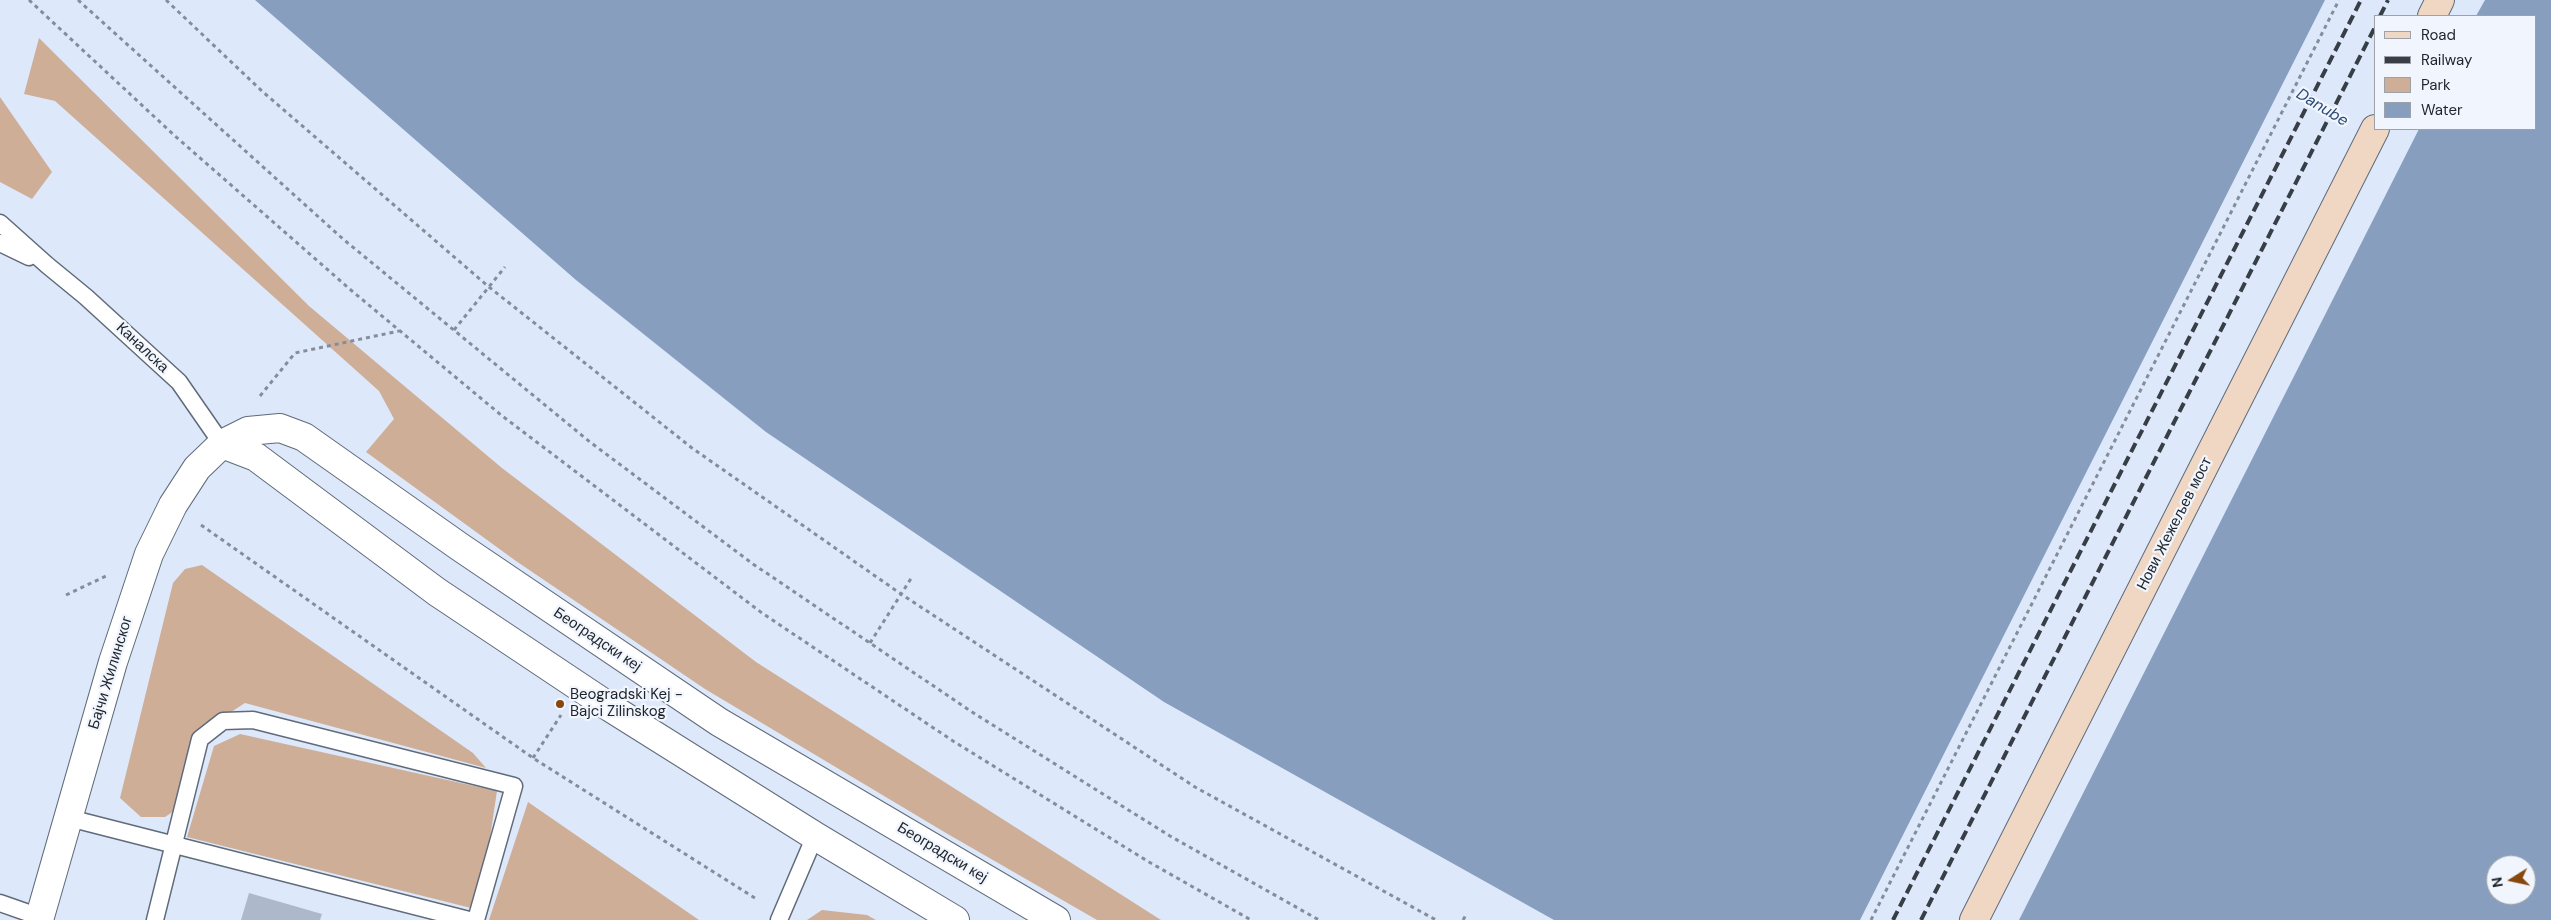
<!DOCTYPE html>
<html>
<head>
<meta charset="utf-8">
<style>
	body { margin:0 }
	#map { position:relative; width:2551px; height:920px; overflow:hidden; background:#dde9fb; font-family:"DM Sans",sans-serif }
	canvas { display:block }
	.legend { position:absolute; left:2374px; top:15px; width:162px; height:115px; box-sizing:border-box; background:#f1f5fd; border:1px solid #9da1a8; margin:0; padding:6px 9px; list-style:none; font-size:15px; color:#1e2229 }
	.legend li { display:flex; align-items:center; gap:10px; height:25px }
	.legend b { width:25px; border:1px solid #9da1a8 }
	.north { position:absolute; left:2486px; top:855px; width:50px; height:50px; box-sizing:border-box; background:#f1f5fd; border:1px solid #9da1a8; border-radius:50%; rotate:260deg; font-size:14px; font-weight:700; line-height:20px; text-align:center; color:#1e2229 }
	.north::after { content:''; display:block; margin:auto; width:18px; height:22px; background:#87470d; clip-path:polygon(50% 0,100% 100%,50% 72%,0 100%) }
</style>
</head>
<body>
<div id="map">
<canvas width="2551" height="920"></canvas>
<ul class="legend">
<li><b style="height:6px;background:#efd7c3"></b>Road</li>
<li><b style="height:6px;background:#383e46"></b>Railway</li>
<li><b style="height:14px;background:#ceae97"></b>Park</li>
<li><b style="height:14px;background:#879ebe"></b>Water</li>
</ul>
<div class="north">N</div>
</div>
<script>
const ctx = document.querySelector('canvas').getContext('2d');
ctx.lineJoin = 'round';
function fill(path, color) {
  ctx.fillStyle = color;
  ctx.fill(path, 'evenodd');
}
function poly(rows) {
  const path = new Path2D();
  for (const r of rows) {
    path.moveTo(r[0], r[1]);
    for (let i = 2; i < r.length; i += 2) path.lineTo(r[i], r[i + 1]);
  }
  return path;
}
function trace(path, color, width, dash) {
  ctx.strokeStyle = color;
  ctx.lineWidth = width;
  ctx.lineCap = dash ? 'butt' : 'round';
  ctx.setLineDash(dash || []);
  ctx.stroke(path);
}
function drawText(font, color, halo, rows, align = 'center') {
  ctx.font = font + ' "DM Sans",sans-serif';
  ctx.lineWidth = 4.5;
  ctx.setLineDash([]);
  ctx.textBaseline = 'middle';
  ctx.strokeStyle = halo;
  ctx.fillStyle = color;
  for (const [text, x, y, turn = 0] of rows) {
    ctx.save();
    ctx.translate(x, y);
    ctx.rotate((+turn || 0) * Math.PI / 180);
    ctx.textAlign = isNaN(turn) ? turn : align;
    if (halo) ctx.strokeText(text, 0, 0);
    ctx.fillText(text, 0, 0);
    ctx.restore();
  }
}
fill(poly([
	[39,38,309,306,502,468,756,662,1161,920,1097,920,946,833,705,689,516,561,366,452,394,419,379,391,55,101,24,94],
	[0,97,52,172,32,199,0,182],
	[202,565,473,753,486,768,245,703,197,734,177,809,165,817,141,817,120,798,173,583,185,569],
	[240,734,497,791,479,910,187,837,214,746],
	[528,802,699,920,489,920],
	[822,910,867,915,876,920,807,920]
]), '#ceae97');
fill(poly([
	[255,0,2551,0,2551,920,1554,920,1164,702,766,432,576,280],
	[2375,16,2535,16,2535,129,2375,129],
	[2496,865,2526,865,2526,895,2496,895]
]), '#879ebe');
fill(poly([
	[2325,0,2485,0,2476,16,2375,16,2375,129,2419,129,2019,920,1860,920]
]), '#dde9fb');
fill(poly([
	[249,893,322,914,320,920,241,920]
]), '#adb9ca');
const service = poly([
	[0,223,47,265,86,297,179,382,222,444],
	[0,243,29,257],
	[69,818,469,920],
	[0,903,40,917],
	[155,920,200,739,223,721,253,720,514,786,476,920],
	[779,920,815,836]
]);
const tertiary = poly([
	[222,444,256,457,437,592,611,708,815,836,955,920],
	[39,920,113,662,149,554,173,505,197,468,222,444,248,431,280,428,304,437,460,547,719,722,1056,920]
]);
const secondary = poly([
	[2432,16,2440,0],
	[1974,920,2375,129]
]);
trace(service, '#606b7a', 19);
trace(tertiary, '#606b7a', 30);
trace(secondary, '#606b7a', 30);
trace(poly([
	[29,0,175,136,352,291,501,415,762,613,953,741,1149,862,1251,920],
	[78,0,343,239,590,442,753,564,972,712,1170,836,1319,920],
	[166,0,263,92,489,287,692,448,901,594,1195,787,1436,920],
	[454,330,505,267],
	[260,396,295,353,399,331],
	[201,525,533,758,758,900],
	[66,595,106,576],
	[870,643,912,577],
	[533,758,561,715],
	[1463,920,1466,915],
	[1871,920,2339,0]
]), '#848d9a', 3, [4, 4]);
trace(service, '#fff', 16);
trace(tertiary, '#fff', 28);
trace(secondary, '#efd7c3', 28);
trace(poly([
	[2380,16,2388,0],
	[1893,920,2361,0],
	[1921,920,2375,27]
]), '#383e46', 4, [10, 5]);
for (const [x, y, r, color] of [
	[560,704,5,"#87470d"]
]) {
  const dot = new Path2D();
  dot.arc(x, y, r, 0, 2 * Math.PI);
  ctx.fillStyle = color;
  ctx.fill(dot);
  trace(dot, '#f1f5fd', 2);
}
drawText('15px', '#1e2229', '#f1f5fd', [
	["Каналска",142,348,43],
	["Нови Жежељев мост",2175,524,-63],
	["Београдски кеј",597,640,34],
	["Бајчи Жилинског",111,673,-73],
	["Београдски кеј",942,853,31]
]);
drawText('15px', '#1e2229', '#f1f5fd', [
	["Beogradski Kej -",570,695],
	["Bajci Zilinskog",570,712]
], 'left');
drawText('italic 16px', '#2a4a77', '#f1f5fd', [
	["Danube",2322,108,31]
]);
</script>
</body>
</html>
